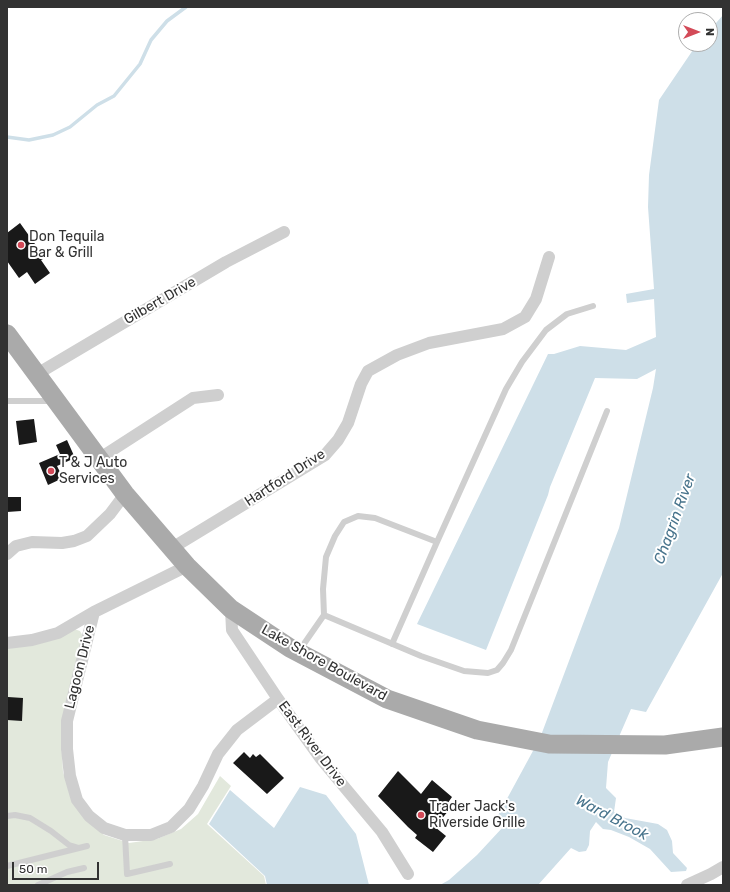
<!DOCTYPE html>
<html>
<head>
<meta charset="utf-8">
<style>
	body { margin:0 }
	#map { position:relative; width:730px; height:892px; overflow:hidden; background:#fff; font-family:Rubik,sans-serif }
	canvas { display:block }
	.frame { position:absolute; inset:0; border:8px solid #323232; pointer-events:none }
	.north { position:absolute; left:678px; top:12px; width:40px; height:40px; box-sizing:border-box; background:#fff; border:1px solid #adadad; border-radius:50%; rotate:90deg; font-size:11px; font-weight:700; line-height:16px; text-align:center; color:#323232 }
	.north::after { content:''; display:block; margin:auto; width:14px; height:18px; background:#d34a58; clip-path:polygon(50% 0,100% 100%,50% 72%,0 100%) }
	.scale { position:absolute; left:12px; top:862px; width:87px; height:18px; box-sizing:border-box; border:2px solid #323232; border-top:0; padding-left:5px; font-size:12px; line-height:14px; white-space:nowrap; color:#323232; -webkit-text-stroke:3px #fff; paint-order:stroke }
</style>
</head>
<body>
<div id="map">
<canvas width="730" height="892"></canvas>
<div class="frame"></div>
<div class="north">N</div>
<div class="scale">50 m</div>
</div>
<script>
const ctx = document.querySelector('canvas').getContext('2d');
ctx.lineJoin = 'round';
function fill(path, color) {
  ctx.fillStyle = color;
  ctx.fill(path, 'evenodd');
}
function poly(rows) {
  const path = new Path2D();
  for (const r of rows) {
    path.moveTo(r[0], r[1]);
    for (let i = 2; i < r.length; i += 2) path.lineTo(r[i], r[i + 1]);
  }
  return path;
}
function trace(path, color, width, dash) {
  ctx.strokeStyle = color;
  ctx.lineWidth = width;
  ctx.lineCap = dash ? 'butt' : 'round';
  ctx.setLineDash(dash || []);
  ctx.stroke(path);
}
function drawText(font, color, halo, rows, align = 'center') {
  ctx.font = font + ' Rubik,sans-serif';
  ctx.lineWidth = 4;
  ctx.setLineDash([]);
  ctx.textBaseline = 'middle';
  ctx.strokeStyle = halo;
  ctx.fillStyle = color;
  for (const [text, x, y, turn = 0] of rows) {
    ctx.save();
    ctx.translate(x, y);
    ctx.rotate((+turn || 0) * Math.PI / 180);
    ctx.textAlign = isNaN(turn) ? turn : align;
    if (halo) ctx.strokeText(text, 0, 0);
    ctx.fillText(text, 0, 0);
    ctx.restore();
  }
}
fill(poly([
	[74,629,80,631,84,638,61,739,63,772,72,799,90,821,104,835,129,843,157,839,181,829,198,814,220,776,231,786,207,824,264,876,266,885,7,885,7,648]
]), '#e2e8dc');
fill(poly([
	[723,15,723,573,646,712,631,709,608,762,606,788,616,798,614,812,625,818,658,824,667,830,672,841,673,853,687,868,686,871,671,872,650,849,629,837,611,830,603,829,596,822,590,831,589,845,586,851,579,852,571,848,538,885,440,885,449,880,477,855,503,827,496,819,540,738,619,528,653,388,656,369,637,379,595,378,550,487,548,495,486,650,417,624,548,354,554,354,580,346,626,350,656,337,654,299,627,303,626,294,654,289,648,207,649,175,659,100,697,44,710,44,710,30],
	[300,787,326,795,356,834,369,885,267,885,265,876,209,824,230,790,274,828]
]), '#cedfe8');
trace(poly([
	[7,137,29,140,53,135,70,127,97,105,114,96,140,64,151,40,167,21,186,7]
]), '#cedfe8', 3.5);
fill(poly([
	[20,223,45,258,41,260,50,273,35,284,27,272,19,278,7,261,7,233],
	[34,419,37,442,19,445,16,421],
	[67,440,75,458,57,466,63,478,48,485,39,463,60,454,56,445],
	[7,497,21,497,21,511,7,512],
	[8,697,23,698,22,721,7,720],
	[244,752,250,758,253,754,256,757,260,754,284,778,267,794,233,763],
	[398,771,421,794,432,780,452,797,445,807,449,810,435,827,446,836,433,852,415,838,417,835,408,827,378,796]
]), '#191919');
trace(poly([
	[7,401,52,401],
	[324,615,323,589,326,557,335,536,344,522,358,516,375,518,437,542,506,389,522,362,546,330,567,314,593,306],
	[392,644,437,542],
	[299,651,324,615,421,656,464,671,488,673,497,670,503,663,511,650,607,411],
	[7,816,15,815,30,818,51,831,69,845,79,848],
	[125,835,127,874,170,864],
	[7,866,87,846],
	[38,885,67,872,84,868]
]), '#cfcfcf', 6);
trace(poly([
	[37,374,226,262,284,232],
	[100,458,193,398,218,395],
	[172,548,325,455,338,440,348,423,361,384,368,371,397,355,429,343,503,329,525,317,536,299,549,257],
	[7,554,16,546,32,542,62,543,74,541,87,536,110,514,125,494],
	[231,609,232,630,278,699,321,759,382,832,408,874],
	[94,612,67,721,67,749,70,776,77,800,89,816,104,828,125,835,151,835,171,827,189,809,203,786,218,754,237,730,278,699],
	[7,643,32,640,58,633,94,612,187,566],
	[687,885,711,874,723,867]
]), '#cfcfcf', 12);
trace(poly([
	[7,334,125,494,187,566,231,609,290,648,387,699,477,730,549,744,665,745,723,737]
]), '#aaa', 19);
for (const [x, y, r, color] of [
	[21,245,4,"#d34a58"],
	[51,471,4,"#d34a58"],
	[421,815,4,"#d34a58"]
]) {
  const dot = new Path2D();
  dot.arc(x, y, r, 0, 2 * Math.PI);
  ctx.fillStyle = color;
  ctx.fill(dot);
  trace(dot, '#fff', 1.5);
}
drawText('14px', '#323232', '#fff', [
	["Don Tequila",29,237],
	["Bar & Grill",29,253],
	["T & J Auto",59,463],
	["Services",59,479],
	["Trader Jack's",429,807],
	["Riverside Grille",429,823]
], 'left');
drawText('14px', '#323232', '#fff', [
	["Gilbert Drive",160,301,-30],
	["Hartford Drive",285,478,-33],
	["Lake Shore Boulevard",324,663,29],
	["Lagoon Drive",80,667,-76],
	["East River Drive",312,744,53]
]);
drawText('italic 15px', '#48748c', '#fff', [
	["Chagrin River",675,519,-70],
	["Ward Brook",612,818,28]
]);
</script>
</body>
</html>
